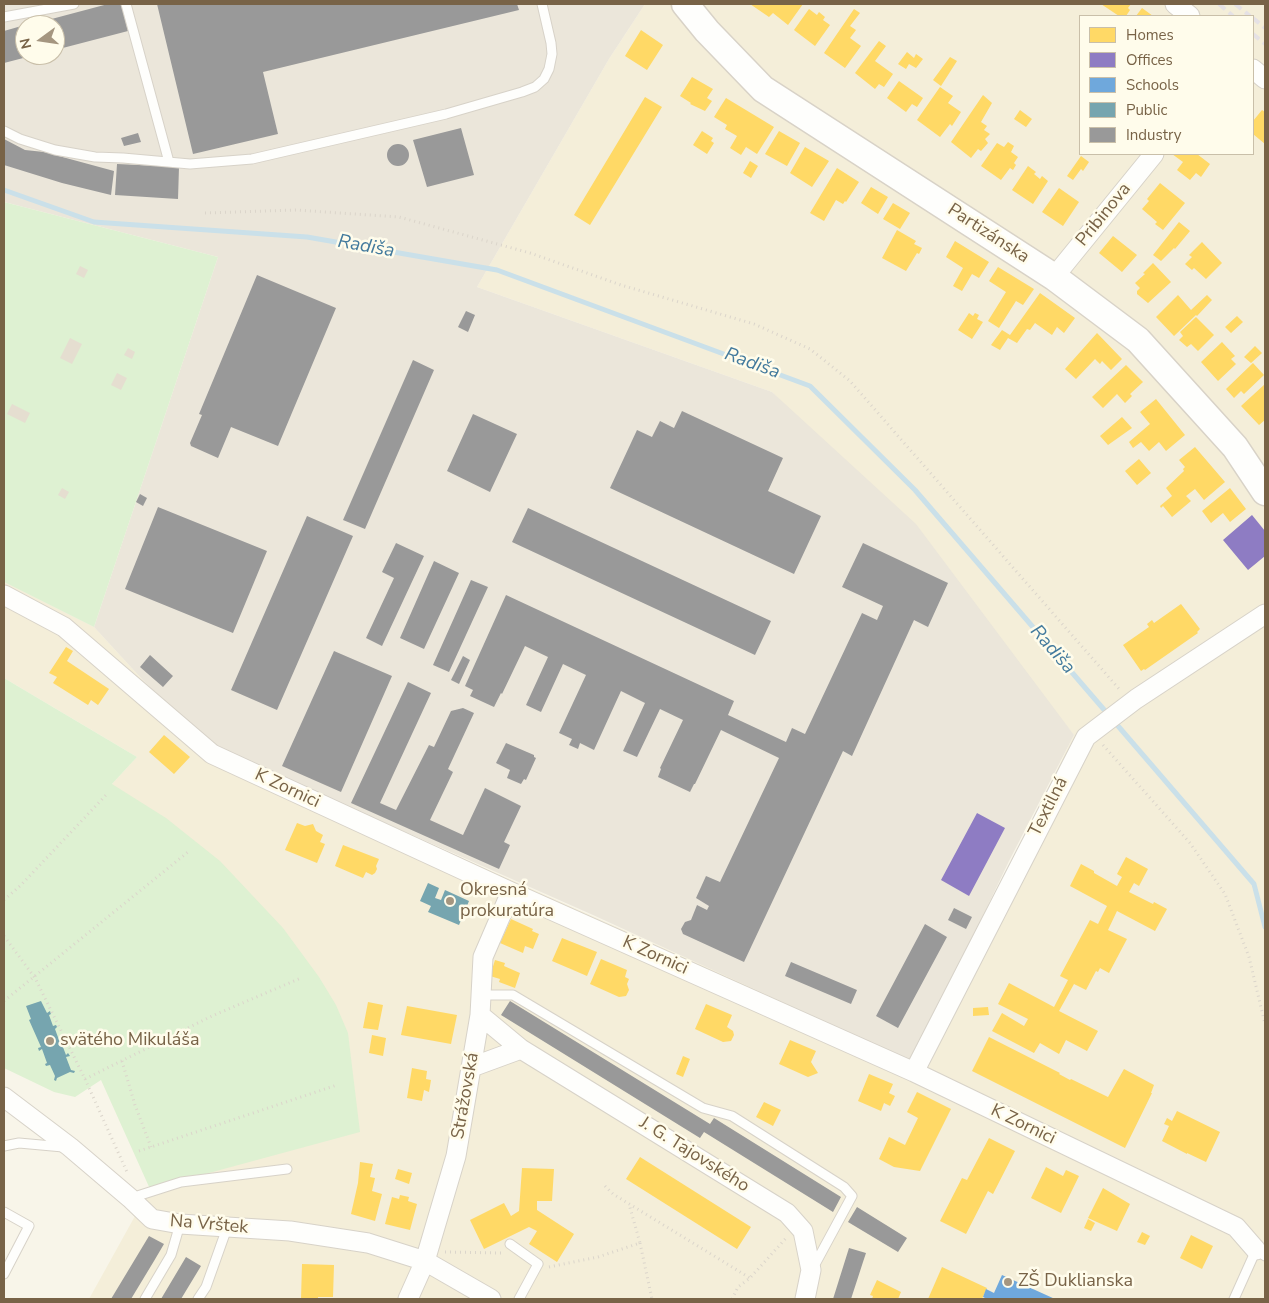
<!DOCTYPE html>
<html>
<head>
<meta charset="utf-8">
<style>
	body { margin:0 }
	#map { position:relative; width:1269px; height:1303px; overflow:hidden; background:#f8f5e9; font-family:"Nunito Sans",sans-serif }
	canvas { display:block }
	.frame { position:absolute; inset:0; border:5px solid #786347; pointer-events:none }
	.legend { position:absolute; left:1079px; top:15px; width:175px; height:140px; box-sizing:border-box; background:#fffceb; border:1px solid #c9bfa9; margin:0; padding:6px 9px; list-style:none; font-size:15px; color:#786347 }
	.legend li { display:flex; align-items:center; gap:10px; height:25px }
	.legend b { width:25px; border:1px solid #c9bfa9 }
	.north { position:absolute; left:15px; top:15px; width:50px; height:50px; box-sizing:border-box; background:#fffceb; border:1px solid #c9bfa9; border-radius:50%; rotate:256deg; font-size:14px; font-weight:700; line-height:20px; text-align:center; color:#786347 }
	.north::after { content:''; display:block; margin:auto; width:18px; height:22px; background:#a59680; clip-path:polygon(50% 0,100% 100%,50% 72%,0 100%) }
</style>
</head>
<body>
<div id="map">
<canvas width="1269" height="1303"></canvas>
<div class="frame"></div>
<ul class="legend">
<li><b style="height:14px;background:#ffd966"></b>Homes</li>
<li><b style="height:14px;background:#8e7cc3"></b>Offices</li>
<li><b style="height:14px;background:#6fa8dc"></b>Schools</li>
<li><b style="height:14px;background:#76a5af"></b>Public</li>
<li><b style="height:14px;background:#999"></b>Industry</li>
</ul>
<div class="north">N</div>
</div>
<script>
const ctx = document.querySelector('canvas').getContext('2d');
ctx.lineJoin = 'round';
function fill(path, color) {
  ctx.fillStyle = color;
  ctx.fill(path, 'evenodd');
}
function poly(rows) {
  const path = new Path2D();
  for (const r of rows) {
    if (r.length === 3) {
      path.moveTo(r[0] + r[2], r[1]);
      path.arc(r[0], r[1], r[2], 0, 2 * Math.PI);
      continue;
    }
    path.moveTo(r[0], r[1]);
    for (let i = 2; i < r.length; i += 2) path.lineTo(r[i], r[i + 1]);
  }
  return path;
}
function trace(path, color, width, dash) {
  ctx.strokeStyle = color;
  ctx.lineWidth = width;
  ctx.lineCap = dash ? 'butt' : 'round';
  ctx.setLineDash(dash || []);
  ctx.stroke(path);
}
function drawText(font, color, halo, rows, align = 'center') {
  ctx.font = font + ' "Nunito Sans",sans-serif';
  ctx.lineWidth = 5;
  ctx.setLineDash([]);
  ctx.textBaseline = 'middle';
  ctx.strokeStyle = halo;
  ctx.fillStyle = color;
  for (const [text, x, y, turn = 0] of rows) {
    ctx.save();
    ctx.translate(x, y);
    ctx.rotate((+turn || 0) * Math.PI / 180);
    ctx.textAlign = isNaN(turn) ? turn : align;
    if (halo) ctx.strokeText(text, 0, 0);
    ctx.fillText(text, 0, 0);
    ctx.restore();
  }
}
fill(poly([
	[645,4,1265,4,1265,1299,89,1299,150,1189,112,784,137,757,4,678,4,582,94,627,198,740,778,999,913,1062,1074,735,772,392,477,287,609,59],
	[1080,16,1253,16,1253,154,1080,154]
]), '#f4eed9');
fill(poly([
	[4,4,645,4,609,59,477,287,772,392,916,524,1074,735,1009,861,913,1062,593,915,198,740,94,627,218,257,4,202],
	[25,25,55,25,55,55,25,55]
]), '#ebe6da');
fill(poly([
	[4,202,218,257,94,627,4,582],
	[4,678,137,757,112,784,166,818,220,861,283,928,319,977,336,1005,348,1033,360,1132,150,1189,101,1080,75,1097,54,1092,4,1068]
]), '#def1d2');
fill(poly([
	[750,4,803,4,788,25,773,13,769,17],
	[1101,4,1131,4,1128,8,1130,10,1126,16,1119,16],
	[1142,8,1153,16,1136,16],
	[809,9,817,15,819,12,825,17,823,20,830,25,815,46,794,30],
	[854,9,860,13,850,26,856,30,850,38,861,46,845,68,824,53],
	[641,30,663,45,647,70,625,56],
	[879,41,886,46,875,61,893,74,884,87,879,84,875,89,855,73],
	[907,52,914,58,916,54,923,59,916,68,909,64,906,69,898,64],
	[950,57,957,61,941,86,933,80],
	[692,77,713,89,707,98,712,101,705,111,690,104,691,103,680,96],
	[899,81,923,98,917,107,912,104,906,112,887,98],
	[940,87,953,96,948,103,961,112,952,126,950,124,940,137,917,120],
	[983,95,992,103,981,122,987,126,984,130,990,134,985,139,988,143,981,151,978,149,971,158,951,142],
	[645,97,662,107,590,225,574,215],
	[726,98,774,127,757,154,746,147,741,155,730,148,737,136,725,129,727,125,714,117],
	[1020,110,1032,119,1026,127,1014,119],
	[1262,110,1265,112,1265,144,1253,134,1253,121],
	[702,131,713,138,711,141,714,143,707,154,693,145],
	[779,131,800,143,787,166,765,154],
	[1008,142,1014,146,1011,152,1018,157,1014,163,1016,165,1013,170,1010,168,1001,180,981,166,997,143,1004,147],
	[805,147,829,161,812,187,790,173],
	[1172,154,1197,154,1210,164,1201,177,1196,173,1190,180,1177,170,1183,162],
	[1081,156,1089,162,1083,171,1081,169,1073,180,1067,176],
	[750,161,758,166,751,178,743,173],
	[1028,166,1036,172,1034,174,1040,179,1042,176,1048,181,1033,204,1012,190],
	[837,168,859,182,846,202,845,201,843,204,836,200,824,221,810,213],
	[1160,183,1185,203,1163,230,1155,224,1157,222,1142,209,1149,201,1147,199],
	[871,187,888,197,878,214,861,203],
	[1059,188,1079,202,1063,226,1042,212],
	[893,203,910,213,900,229,883,219],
	[1179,222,1190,231,1175,249,1174,248,1161,261,1153,255],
	[897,230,916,241,914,244,922,248,919,254,917,253,906,271,882,258],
	[1113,236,1137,255,1122,272,1099,253],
	[955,241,989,262,979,278,972,274,962,291,953,286,963,268,946,257],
	[1202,242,1222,263,1206,279,1194,268,1192,270,1185,264,1192,257,1189,255],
	[1153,263,1171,282,1148,303,1137,294,1137,291,1140,288,1135,283,1145,274,1143,273],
	[998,267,1034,289,1023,305,1016,301,999,328,988,321,1006,292,989,281],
	[1040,293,1075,318,1064,333,1057,327,1052,335,1035,323,1030,330,1027,329,1017,343,1008,338,1000,350,991,345,1002,330,1010,335],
	[1178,295,1191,310,1207,295,1212,300,1197,316,1196,315,1174,336,1156,317],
	[969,313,973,316,975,313,979,315,977,319,983,322,972,339,958,330],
	[1237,316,1243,322,1231,333,1225,327],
	[1196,317,1214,335,1198,351,1191,344,1187,347,1179,340,1183,336,1180,332],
	[1097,333,1122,359,1111,370,1102,361,1100,364,1095,359,1076,379,1065,369],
	[1222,342,1235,356,1231,359,1236,364,1218,381,1201,362],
	[1255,346,1262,353,1251,363,1244,357],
	[1253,363,1264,375,1244,394,1241,391,1234,398,1226,389],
	[1126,365,1143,382,1130,394,1132,396,1125,403,1117,394,1103,408,1092,397],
	[1265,384,1265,420,1259,425,1241,406],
	[1156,399,1185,435,1166,451,1159,442,1149,451,1141,442,1133,448,1129,442,1150,424,1140,412],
	[1122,417,1132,428,1108,445,1100,436],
	[1195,447,1225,482,1204,500,1195,489,1186,496,1191,501,1172,517,1163,506,1161,508,1160,506,1172,496,1166,488,1184,471,1183,469,1185,467,1179,460],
	[1139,459,1151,473,1137,485,1125,471],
	[1230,488,1246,509,1230,522,1223,513,1211,523,1202,511],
	[1181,604,1200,629,1197,632,1198,633,1145,670,1144,669,1141,671,1123,645,1149,627,1147,624,1152,620,1154,623],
	[66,647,73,651,67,661,109,689,98,705,91,700,88,705,53,683,57,677,49,673],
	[164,735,190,757,174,774,149,752],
	[297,823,305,826,313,824,316,831,323,835,320,842,325,844,317,863,285,850],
	[343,845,379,859,376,866,377,869,375,873,372,875,366,872,363,878,335,866],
	[1126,857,1148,869,1139,886,1134,883,1129,892,1153,904,1154,902,1167,909,1155,931,1117,911,1108,930,1127,939,1109,973,1100,968,1098,972,1096,971,1086,990,1074,984,1059,1011,1098,1031,1087,1051,1066,1040,1059,1054,1040,1043,1034,1053,992,1031,1002,1013,1024,1026,1028,1019,998,1004,1009,983,1054,1007,1068,980,1060,976,1090,920,1098,924,1107,906,1070,886,1081,864,1094,871,1094,873,1117,886,1122,877,1117,874],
	[511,919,533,929,532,931,539,934,533,949,525,946,523,953,500,943],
	[562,938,597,952,587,976,552,961],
	[601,959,627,970,625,977,629,979,627,984,629,990,626,996,619,997,590,984],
	[495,960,505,963,504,966,520,973,515,988,499,982,500,979,490,976],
	[368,1002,383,1005,378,1030,363,1028],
	[706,1004,732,1015,727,1027,733,1031,734,1035,731,1041,723,1042,695,1029],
	[407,1006,457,1015,451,1044,401,1035],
	[988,1007,989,1015,973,1016,973,1008],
	[372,1035,386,1038,383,1056,369,1053],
	[989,1037,1060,1073,1059,1074,1070,1080,1071,1079,1108,1097,1124,1069,1154,1085,1151,1093,1152,1093,1125,1148,972,1071],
	[790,1040,816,1051,811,1062,818,1073,808,1077,779,1064],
	[683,1056,690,1059,683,1077,676,1074],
	[412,1068,427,1071,426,1079,431,1080,429,1092,424,1090,422,1101,407,1098],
	[869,1074,893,1084,889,1093,895,1096,890,1106,884,1103,881,1111,858,1101],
	[917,1092,951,1109,920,1171,894,1167,879,1159,889,1137,905,1145,918,1118,907,1112],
	[764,1102,781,1110,773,1126,756,1117],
	[1177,1111,1220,1132,1206,1162,1187,1153,1187,1154,1162,1141,1169,1126,1164,1124,1167,1118,1172,1121],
	[989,1138,1015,1151,993,1194,988,1191,966,1234,940,1221,962,1178,967,1180],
	[640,1157,751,1227,737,1249,626,1179],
	[360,1162,373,1164,370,1177,375,1178,372,1191,382,1194,375,1221,351,1214,358,1183],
	[1046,1167,1063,1176,1066,1170,1079,1176,1061,1213,1031,1198],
	[522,1168,554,1169,552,1201,537,1201,537,1210,574,1234,557,1262,529,1244,537,1231,529,1227,484,1249,470,1220,504,1203,511,1216,519,1211],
	[398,1169,412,1173,409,1184,395,1179],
	[1103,1188,1130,1204,1117,1231,1088,1218],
	[400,1195,409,1197,408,1201,417,1204,410,1230,385,1224,392,1197,399,1199],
	[1088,1219,1095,1223,1091,1231,1084,1228],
	[1142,1232,1150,1236,1145,1245,1137,1242],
	[1191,1235,1213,1246,1202,1269,1180,1258],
	[302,1264,334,1265,333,1297,318,1297,318,1299,301,1299],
	[942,1267,987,1288,982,1299,928,1299],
	[877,1280,901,1292,898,1299,872,1299,873,1296,870,1295]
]), '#ffd966');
fill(poly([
	[1252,515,1265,531,1265,556,1248,570,1223,540],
	[977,813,1005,828,969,896,941,880]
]), '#8e7cc3');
fill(poly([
	[1002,1275,1055,1299,987,1299,983,1297,986,1289,994,1293]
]), '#6fa8dc');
fill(poly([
	[428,883,439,888,435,898,441,900,445,890,469,901,459,925,428,912,431,906,420,901],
	[41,1001,47,1013,50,1011,51,1014,49,1015,53,1026,56,1025,57,1027,55,1029,59,1040,62,1039,63,1041,61,1042,66,1055,68,1053,70,1056,66,1057,71,1070,75,1071,74,1073,70,1072,57,1078,56,1081,54,1080,55,1076,50,1065,46,1066,45,1064,47,1063,42,1049,39,1051,38,1048,41,1047,29,1020,31,1019,26,1006]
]), '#76a5af');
fill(poly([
	[108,4,121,4,128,31,55,50,55,25,29,25],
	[157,4,517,4,519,10,263,72,278,134,193,154],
	[25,25,25,55,31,56,4,63,4,31],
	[461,128,474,175,427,187,413,140],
	[138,133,141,142,124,146,121,138],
	[4,139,25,150,44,152,114,171,111,195,62,183,4,165],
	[398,155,11],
	[117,164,179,167,178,199,115,195],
	[257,275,336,308,278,446,231,427,218,458,191,446,190,443,202,415,199,414],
	[466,311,475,315,468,332,458,327],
	[413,360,434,370,365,529,343,520],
	[682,411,783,458,768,491,821,516,794,574,610,488,637,430,652,437,660,421,674,428],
	[473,414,517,434,490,492,447,471],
	[140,494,147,498,143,506,136,502],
	[158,507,267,551,233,633,125,589],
	[528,508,771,621,755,655,512,542],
	[307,516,353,536,277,710,231,690],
	[396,543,424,556,382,646,366,638,394,578,382,572],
	[863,543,948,583,928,627,914,620,852,756,843,751,744,962,683,934,681,929,685,922,691,920,697,905,707,910,709,906,696,898,706,876,720,882,779,758,721,730,695,784,694,784,690,792,658,777,661,769,660,768,683,720,660,709,637,757,623,751,645,703,621,691,594,750,580,743,578,749,569,745,572,739,559,733,586,675,563,664,541,712,526,705,548,657,525,646,502,694,501,693,494,707,470,696,473,690,465,686,506,595,734,701,728,715,786,742,792,728,805,734,862,613,877,620,883,606,842,587],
	[434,561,459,573,424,649,400,638],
	[471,580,488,587,449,672,433,665],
	[334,651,392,676,341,792,282,766],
	[150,655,173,676,163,687,140,667],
	[463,656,470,660,459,684,451,680],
	[408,682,431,693,380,803,396,810,429,745,434,747,451,711,463,708,474,713,448,769,453,772,430,820,463,835,485,788,521,806,504,842,510,845,499,869,351,803],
	[506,743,534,755,534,757,536,758,526,780,524,779,521,784,507,778,510,770,496,763],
	[954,908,972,917,966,929,948,920],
	[925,924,947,937,898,1028,876,1016],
	[791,962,857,990,851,1004,785,976],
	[510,1001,710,1124,714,1118,841,1197,833,1212,704,1132,700,1138,501,1015],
	[857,1207,907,1238,898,1252,848,1222],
	[149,1236,164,1244,154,1261,131,1299,111,1299],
	[849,1248,866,1253,863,1262,851,1299,833,1299],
	[186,1257,201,1266,181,1299,161,1299]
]), '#999');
trace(poly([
	[4,190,94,222,307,237,497,270,810,386,915,490,1254,884,1265,927]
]), '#cae0e9', 5);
fill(poly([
	[80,266,88,270,84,278,76,274],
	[70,338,82,344,72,364,60,358],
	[128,348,135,352,132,359,124,355],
	[117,373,127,378,121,390,111,385],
	[12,404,30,413,25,423,7,414],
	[62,488,69,492,65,499,58,495]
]), '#e5ded0');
const lane = poly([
	[126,4,169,162],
	[4,17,74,4],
	[4,131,20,139,55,150,95,157,123,158,190,164,252,159,446,114,522,92,535,87,544,79,549,69,552,54,551,43,542,4],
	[481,995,513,995,703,1108,732,1116,844,1187,852,1196,813,1268],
	[4,1146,19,1143,63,1147],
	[131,1198,181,1182,287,1169],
	[4,1212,29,1226,4,1274],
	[510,1244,538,1264,519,1299],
	[145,1299,171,1255,180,1224],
	[198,1299,206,1287,227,1228],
	[1234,1299,1256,1250,1265,1256]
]);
const street = poly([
	[1175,4,1190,16],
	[1253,69,1265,79],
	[1054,277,1154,154],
	[4,595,64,627,212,754,511,892,914,1072,1236,1227,1256,1250],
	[480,1015,521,1049,787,1213,803,1231,811,1270,805,1299],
	[472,1067,521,1049],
	[914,1072,1086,737,1136,699,1265,614],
	[4,1097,70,1147,130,1198,152,1219,180,1224,290,1231,368,1243,425,1261,491,1299],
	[408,1299,425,1261,456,1156,480,1015,483,957,511,892]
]);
const secondary = poly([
	[685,4,707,31,763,89,1054,277,1138,340,1235,447,1265,492]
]);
trace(lane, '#d7d2c8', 11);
trace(street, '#d7d2c8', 21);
trace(secondary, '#d8d2c7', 29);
trace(poly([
	[205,213,296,210,399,217,530,253,621,285,754,324,810,349,850,381,1120,690],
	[1103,745,1190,843,1225,894,1249,957,1265,1024],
	[4,900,21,885,107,794],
	[4,936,35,978,85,1079,212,1016,301,978],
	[4,1001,188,852],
	[122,1061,135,1105,151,1147],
	[85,1079,127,1172],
	[139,1151,337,1085],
	[605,1186,613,1194,750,1278],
	[640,1243,652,1299],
	[445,1252,502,1253],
	[549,1267,598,1257,640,1243,629,1204],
	[732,1299,738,1287,750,1278,787,1237]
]), '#dbd5cb', 3, [1, 4]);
trace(lane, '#fefefc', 9);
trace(street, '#fefefc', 19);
trace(secondary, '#fefefc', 26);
trace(poly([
	[1219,4,1233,16],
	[1235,4,1250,16],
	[1253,18,1265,28],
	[1253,34,1265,44]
]), '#e5e1e5', 4, [8, 5]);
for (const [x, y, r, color] of [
	[450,901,5,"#a59680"],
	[50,1041,5,"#a59680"],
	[1008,1282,5,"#a59680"]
]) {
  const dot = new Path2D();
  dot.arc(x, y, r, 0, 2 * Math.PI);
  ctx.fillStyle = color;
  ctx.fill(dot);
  trace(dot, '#fffceb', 2);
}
drawText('18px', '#786347', '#fffceb', [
	["Pribinova",1104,215,-51],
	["Partizánska",988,234,33],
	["K Zornici",287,789,25],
	["Textilná",1049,807,-63],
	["K Zornici",655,956,24],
	["Strážovská",466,1096,-80],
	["K Zornici",1023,1125,26],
	["J. G. Tajovského",694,1155,32],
	["Na Vrštek",209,1225,5]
]);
drawText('18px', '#786347', '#fffceb', [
	["Okresná",460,891],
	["prokuratúra",460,912],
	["svätého Mikuláša",60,1041],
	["ZŠ Duklianska",1018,1282]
], 'left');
drawText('italic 19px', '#437a9d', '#fffceb', [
	["Radiša",366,247,10],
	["Radiša",752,364,20],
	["Radiša",1052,650,49]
]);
</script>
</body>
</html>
